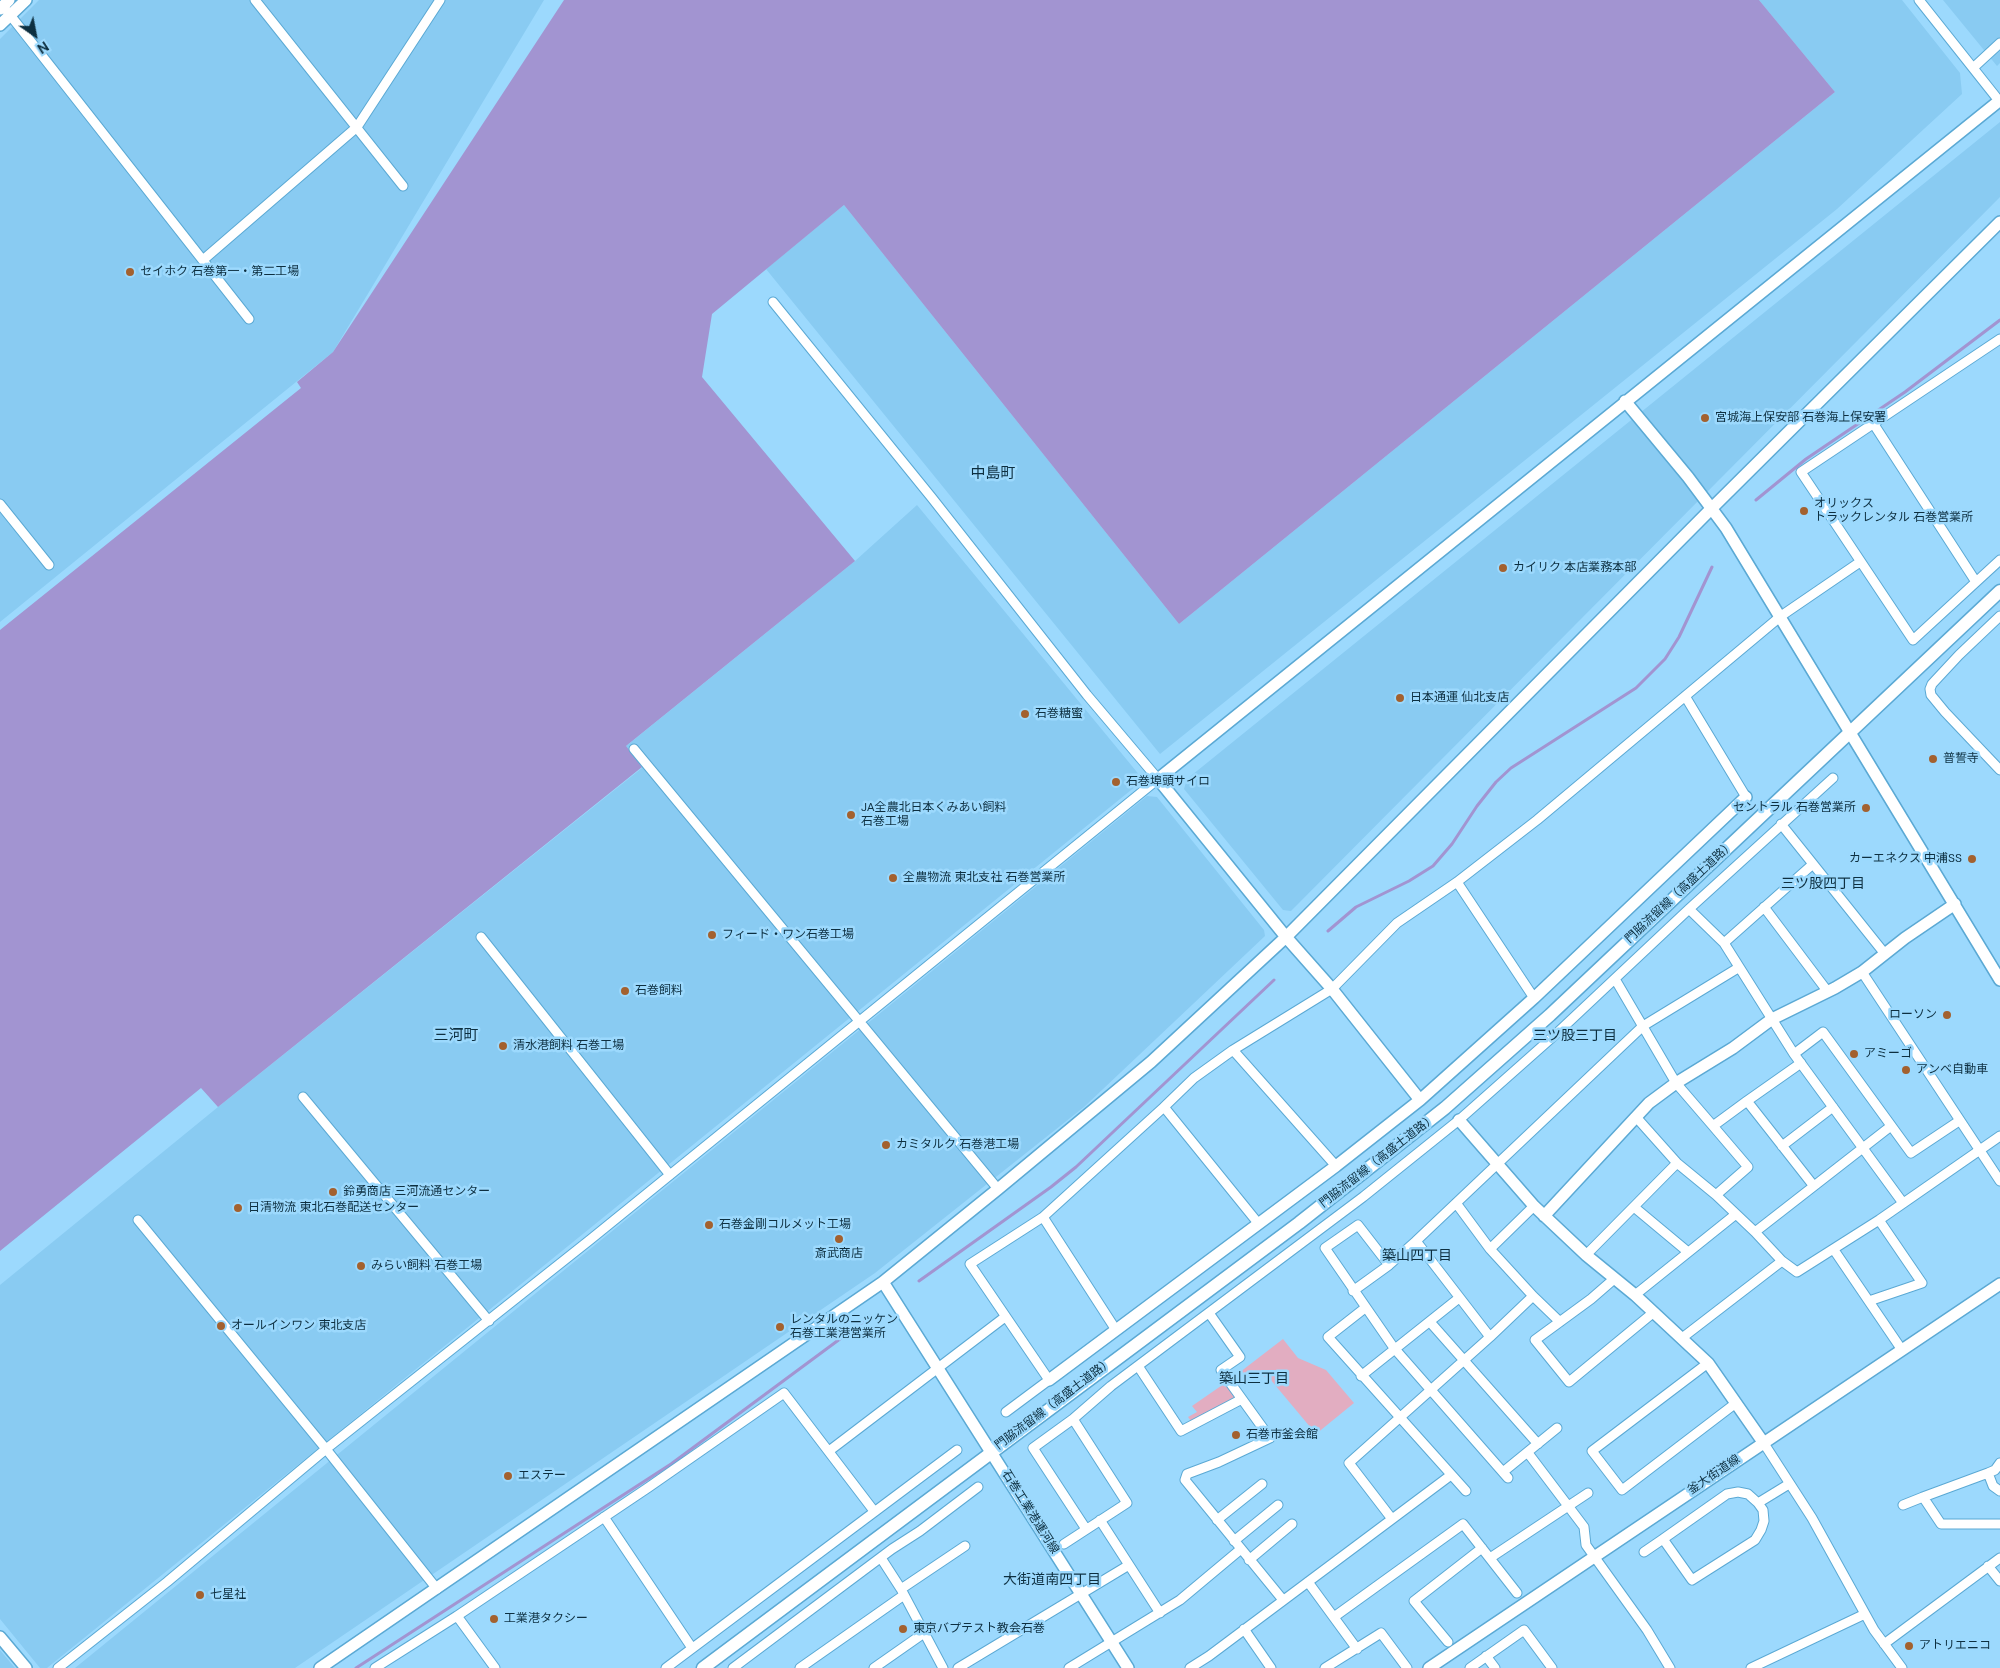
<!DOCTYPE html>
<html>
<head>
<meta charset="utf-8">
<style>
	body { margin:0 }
	#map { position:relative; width:2000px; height:1668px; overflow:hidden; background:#9cd9fd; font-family:"DM Sans",sans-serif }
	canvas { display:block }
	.north { position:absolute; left:10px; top:10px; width:50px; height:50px; -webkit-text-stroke:4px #9cd9fd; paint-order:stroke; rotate:147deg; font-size:14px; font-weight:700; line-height:20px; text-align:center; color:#0d2f40 }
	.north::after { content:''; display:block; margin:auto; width:18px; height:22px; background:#0d2f40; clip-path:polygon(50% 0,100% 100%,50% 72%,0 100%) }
</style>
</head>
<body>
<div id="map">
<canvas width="2000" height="1668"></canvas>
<div class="north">N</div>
</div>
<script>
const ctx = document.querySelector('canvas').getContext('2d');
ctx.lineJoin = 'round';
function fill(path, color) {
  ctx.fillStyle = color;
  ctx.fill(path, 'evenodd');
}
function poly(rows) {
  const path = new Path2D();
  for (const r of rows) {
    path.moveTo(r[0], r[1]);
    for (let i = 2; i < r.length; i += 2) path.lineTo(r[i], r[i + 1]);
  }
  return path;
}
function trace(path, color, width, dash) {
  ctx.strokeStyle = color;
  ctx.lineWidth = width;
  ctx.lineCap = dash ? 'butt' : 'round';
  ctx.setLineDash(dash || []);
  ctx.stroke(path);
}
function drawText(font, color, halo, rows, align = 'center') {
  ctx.font = font + ' "DM Sans","Noto Sans JP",sans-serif';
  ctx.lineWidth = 5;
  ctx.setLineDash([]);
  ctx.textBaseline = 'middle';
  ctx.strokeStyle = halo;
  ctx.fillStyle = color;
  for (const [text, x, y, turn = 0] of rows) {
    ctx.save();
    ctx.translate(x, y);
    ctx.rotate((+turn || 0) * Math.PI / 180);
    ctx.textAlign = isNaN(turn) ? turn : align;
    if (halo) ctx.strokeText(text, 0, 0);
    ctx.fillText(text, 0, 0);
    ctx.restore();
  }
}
fill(poly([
	[39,0,544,0,333,352,0,622,0,39],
	[1759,0,1902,0,1960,73,1962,94,1837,209,1160,754,766,269,844,205,1179,624,1835,92],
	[1943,0,2000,0,2000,63,1997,66],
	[2000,122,2000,197,1291,911,1283,910,1184,789,1187,779],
	[917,505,1141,777,1141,782,47,1668,40,1668,0,1619,0,1285,218,1107,642,768,625,747,855,561],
	[1147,796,1157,797,1264,930,1265,936,1084,1107,875,1273,295,1668,75,1668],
	[0,1650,15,1668,0,1668]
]), '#89cbf2');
fill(poly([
	[1283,1339,1298,1358,1326,1370,1354,1403,1316,1434,1270,1379,1256,1373,1238,1387,1243,1394,1191,1421,1188,1417,1197,1412,1192,1406,1231,1379]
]), '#e2adc1');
fill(poly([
	[564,0,1759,0,1835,92,1179,624,844,205,712,314,702,377,855,561,626,746,642,767,218,1107,201,1088,0,1251,0,630,301,388,297,382,333,352]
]), '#a294d1');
trace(poly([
	[1756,500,1806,459,1905,392,2000,320],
	[1328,931,1356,907,1409,881,1433,866,1452,844,1477,806,1496,782,1511,768,1636,688,1665,659,1679,637,1712,567],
	[919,1281,1051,1187,1076,1167,1274,980],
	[356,1668,671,1464,871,1316]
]), '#a294d1', 3);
const minor = poly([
	[255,0,403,186],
	[1919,0,2000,102],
	[3,6,249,319],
	[1973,68,2000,43],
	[203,260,357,127,440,0],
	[2000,339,1801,472,1913,640,2000,560],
	[1873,423,1976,582],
	[0,504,49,565],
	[2000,616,1959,655,1932,684,1930,689,1931,695,1945,712,2000,770],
	[1685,696,1746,797],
	[634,749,998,1189],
	[1781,824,1885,954],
	[1457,882,1534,998],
	[1764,907,1828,992],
	[1689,909,1724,943,1794,1054,1903,1203],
	[481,937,670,1175],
	[1724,943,1813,864],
	[1862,972,2000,1181],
	[1615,979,1676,1083,1713,1126,1747,1101,1813,1185],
	[1233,1050,1336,1166],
	[1794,1054,1823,1032,1911,1153,1959,1121],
	[303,1097,489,1321],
	[1747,1101,1801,1063],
	[1164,1107,1258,1223],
	[1636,1117,1677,1163,1716,1195,1755,1232],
	[1713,1126,1748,1167,1716,1195],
	[1891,1126,1755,1232,1782,1261,1797,1272,1879,1220,2000,1136],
	[1782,1146,1833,1107],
	[1456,1203,1490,1249,1533,1296,1560,1322],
	[1634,1207,1688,1252],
	[1043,1217,1116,1330],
	[138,1220,326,1449,437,1589],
	[1416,1241,1490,1337,1533,1296],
	[1490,1249,1534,1206],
	[1834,1250,1902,1350],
	[1586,1255,1677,1163],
	[1389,1265,1358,1225,1325,1248,1394,1348,1508,1478],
	[1614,1279,1591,1299,1535,1340,1569,1382,1654,1312],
	[1353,1291,1389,1265,1416,1241,1643,1026,1738,968],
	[1635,1295,1736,1214],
	[1869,1301,1922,1283,1879,1220],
	[1365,1308,1328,1337,1466,1491],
	[1209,1313,1240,1357,1221,1370,1270,1438,1219,1462,1187,1474,1185,1480,1283,1600],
	[1430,1322,1538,1444],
	[1682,1338,1782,1261],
	[1708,1363,1592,1451,1622,1490,1736,1403],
	[1138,1366,1181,1431,1242,1399],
	[1361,1376,1459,1298],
	[1006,1412,1049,1380,970,1264,1043,1217,1164,1107,1194,1078,1233,1050,1332,989,1397,923,1457,882,1537,820,1781,616,1860,562],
	[1763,1442,1812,1518,1874,1630,1902,1668],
	[829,1451,1005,1317],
	[1528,1453,1584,1527,1586,1545,1647,1630,1670,1668],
	[2000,1463,1995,1470,1988,1473,1923,1497,1941,1524,2000,1524],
	[1503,1472,1557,1428],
	[1988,1473,1993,1486,2000,1491],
	[1758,1503,1748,1494,1738,1492,1727,1494,1663,1539,1692,1580,1755,1540,1761,1530,1764,1521,1763,1510,1758,1503,1789,1484],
	[1903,1505,1923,1497],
	[604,1517,692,1648],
	[1392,1519,1349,1463,1490,1337],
	[1100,1520,1160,1613],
	[1217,1520,1262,1484],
	[1086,1529,1033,1448,1073,1419,1111,1386,1363,1197,1459,1120,1556,1034,1689,909,1833,778],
	[1234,1541,1278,1505],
	[1064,1544,1127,1503,1073,1419],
	[1644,1552,1663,1539],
	[881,1558,901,1589,943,1668],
	[1490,1558,1588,1493],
	[1249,1560,1292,1524],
	[1988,1566,2000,1581],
	[1308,1582,1357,1649],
	[901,1589,965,1546],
	[457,1616,495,1668],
	[1334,1617,1463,1524,1517,1593],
	[1244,1629,1271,1668],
	[1448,1642,1414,1601,1482,1548],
	[1884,1644,2000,1558],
	[1486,1656,1495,1668],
	[58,1668,167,1582,326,1449,591,1239,1158,779,1087,695,932,498,773,302],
	[375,1668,457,1616,649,1487,784,1393,874,1511],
	[666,1668,957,1450],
	[733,1668,892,1549,920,1531,978,1487],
	[800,1668,904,1595],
	[874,1668,924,1633],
	[958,1668,1129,1565],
	[1069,1668,1180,1600,1241,1549],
	[1190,1668,1209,1656,1451,1475],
	[1325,1668,1381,1633,1407,1668],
	[1470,1668,1524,1630,1552,1668],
	[1751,1668,1865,1614]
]);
const tertiary = poly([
	[0,9,9,0],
	[0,25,26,0],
	[1625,401,1688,477,1726,528,2000,980],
	[1420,1100,1332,989,1286,937,1158,779,1999,101],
	[1459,1120,1534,1206,1586,1255,1635,1295,1708,1363,1763,1442],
	[1544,1216,1649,1103,1676,1083,1733,1048,1772,1019,1835,988,1862,972,1905,938,1955,904],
	[883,1282,1128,1668],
	[1049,1380,1336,1166,1420,1100,1534,998,1746,797],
	[0,1637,26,1668],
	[320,1668,883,1282,998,1189,1151,1062,1286,937,1712,508,2000,222],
	[1429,1668,2000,1284]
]);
const secondary = poly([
	[703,1668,1299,1223,1445,1108,1550,1015,2000,591]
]);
trace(minor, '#5ba9d4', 11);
trace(tertiary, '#5ba9d4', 14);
trace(secondary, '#5ba9d4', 15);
trace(minor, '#fff', 9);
trace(tertiary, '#fff', 11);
trace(secondary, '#fff', 12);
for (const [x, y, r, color] of [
	[130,272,5,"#a3612f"],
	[1705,418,5,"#a3612f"],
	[1804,511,5,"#a3612f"],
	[1503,568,5,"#a3612f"],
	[1400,698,5,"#a3612f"],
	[1025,714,5,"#a3612f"],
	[1933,759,5,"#a3612f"],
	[1116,782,5,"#a3612f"],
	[1866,808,5,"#a3612f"],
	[851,815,5,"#a3612f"],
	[1972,859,5,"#a3612f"],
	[893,878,5,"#a3612f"],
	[712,935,5,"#a3612f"],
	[625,991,5,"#a3612f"],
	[1947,1015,5,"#a3612f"],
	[503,1046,5,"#a3612f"],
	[1854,1054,5,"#a3612f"],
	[1906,1070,5,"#a3612f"],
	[886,1145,5,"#a3612f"],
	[333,1192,5,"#a3612f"],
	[238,1208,5,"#a3612f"],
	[709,1225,5,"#a3612f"],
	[839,1239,5,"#a3612f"],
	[361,1266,5,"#a3612f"],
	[221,1326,5,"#a3612f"],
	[780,1327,5,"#a3612f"],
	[1236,1435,5,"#a3612f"],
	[508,1476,5,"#a3612f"],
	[200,1595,5,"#a3612f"],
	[494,1619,5,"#a3612f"],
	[903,1629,5,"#a3612f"],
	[1909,1646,5,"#a3612f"]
]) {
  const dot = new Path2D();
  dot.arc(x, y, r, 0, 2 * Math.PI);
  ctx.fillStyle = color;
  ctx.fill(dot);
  trace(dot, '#9cd9fd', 2);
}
drawText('12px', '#0d2f40', '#9cd9fd', [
	["セイホク 石巻第一・第二工場",140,272],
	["宮城海上保安部 石巻海上保安署",1715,418],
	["オリックス",1814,504],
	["トラックレンタル 石巻営業所",1814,518],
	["カイリク 本店業務本部",1513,568],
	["日本通運 仙北支店",1410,698],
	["石巻糖蜜",1035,714],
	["普誓寺",1943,759],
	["石巻埠頭サイロ",1126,782],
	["JA全農北日本くみあい飼料",861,808],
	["石巻工場",861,822],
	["セントラル 石巻営業所",1856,808,"right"],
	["カーエネクス 中浦SS",1962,859,"right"],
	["全農物流 東北支社 石巻営業所",903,878],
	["フィード・ワン石巻工場",722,935],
	["石巻飼料",635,991],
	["ローソン",1937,1015,"right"],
	["清水港飼料 石巻工場",513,1046],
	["アミーゴ",1864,1054],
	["アンベ自動車",1916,1070],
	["カミタルク 石巻港工場",896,1145],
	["鈴勇商店 三河流通センター",343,1192],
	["日清物流 東北石巻配送センター",248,1208],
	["石巻金剛コルメット工場",719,1225],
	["斎武商店",839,1254,"center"],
	["みらい飼料 石巻工場",371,1266],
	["レンタルのニッケン",790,1320],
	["石巻工業港営業所",790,1334],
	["オールインワン 東北支店",231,1326],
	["石巻市釜会館",1246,1435],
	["エステー",518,1476],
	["七星社",210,1595],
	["工業港タクシー",504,1619],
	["東京バプテスト教会石巻",913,1629],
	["アトリエニコ",1919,1646]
], 'left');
drawText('12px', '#0d2f40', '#9cd9fd', [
	["門脇流留線（高盛土道路）",1680,892,-43],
	["門脇流留線（高盛土道路）",1378,1161,-38],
	["門脇流留線（高盛土道路）",1054,1404,-37],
	["釜大街道線",1714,1475,-34],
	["石巻工業港運河線",1030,1512,58]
]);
drawText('14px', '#0d2f40', '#9cd9fd', [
	["三ツ股四丁目",1823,884],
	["三ツ股三丁目",1575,1036],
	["築山四丁目",1417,1256],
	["築山三丁目",1254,1379],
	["大街道南四丁目",1052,1580]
]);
drawText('15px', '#0d2f40', '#9cd9fd', [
	["中島町",993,474],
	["三河町",456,1036]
]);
</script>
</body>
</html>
